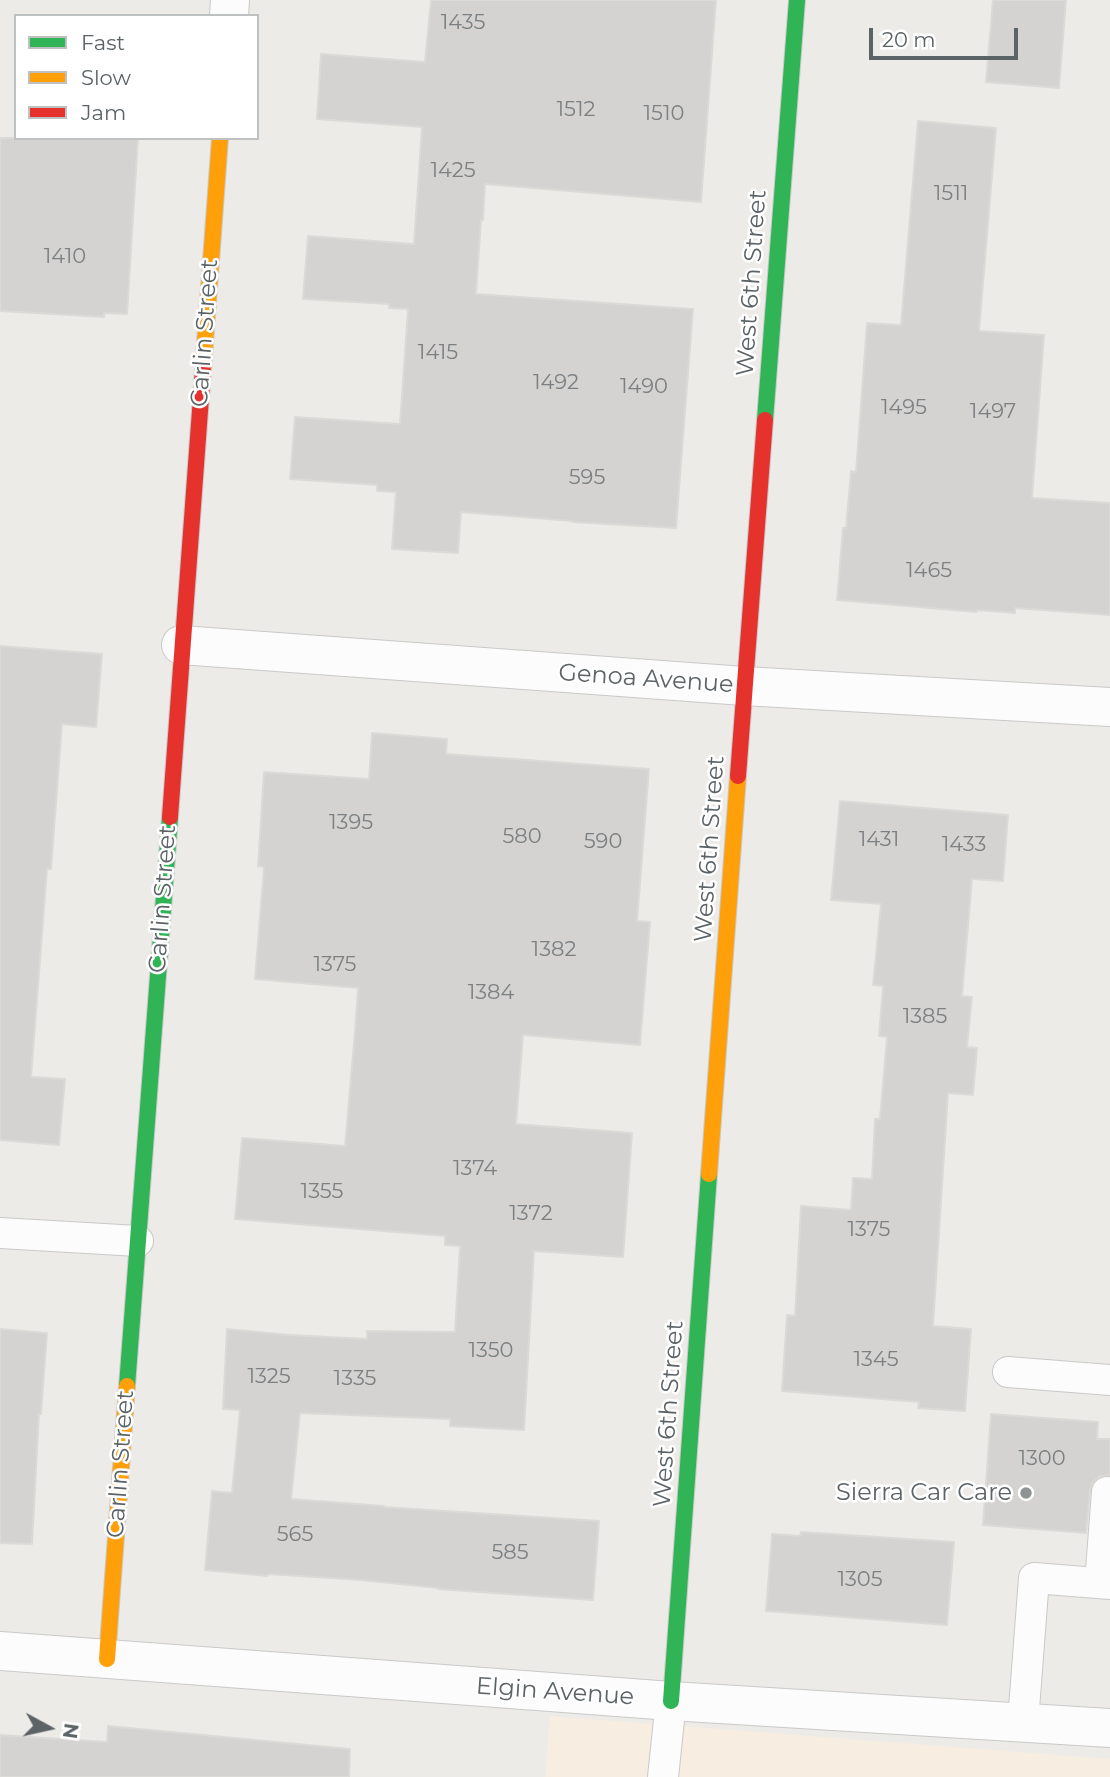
<!DOCTYPE html>
<html>
<head>
<meta charset="utf-8">
<style>
	body { margin:0 }
	#map { position:relative; width:1110px; height:1777px; overflow:hidden; background:#edebe8; font-family:Montserrat,sans-serif }
	canvas { display:block }
	.legend { position:absolute; left:14px; top:14px; width:245px; height:126px; box-sizing:border-box; background:#fff; border:2px solid #bec1c2; margin:0; padding:9px 12px; list-style:none; font-size:21px; color:#5c6366 }
	.legend li { display:flex; align-items:center; gap:14px; height:35px }
	.legend b { width:35px; border:2px solid #bec1c2 }
	.north { position:absolute; left:14px; top:1693px; width:70px; height:70px; -webkit-text-stroke:5px #fff; paint-order:stroke; rotate:98deg; font-size:19px; font-weight:700; line-height:28px; text-align:center; color:#5c6366 }
	.north::after { content:''; display:block; margin:auto; width:24px; height:32px; background:#5c6366; clip-path:polygon(50% 0,100% 100%,50% 72%,0 100%) }
	.scale { position:absolute; left:869px; top:28px; width:149px; height:32px; box-sizing:border-box; border:4px solid #5c6366; border-top:0; padding-left:9px; font-size:21px; line-height:24px; white-space:nowrap; color:#5c6366; -webkit-text-stroke:5px #fff; paint-order:stroke }
</style>
</head>
<body>
<div id="map">
<canvas width="1110" height="1777"></canvas>
<ul class="legend">
<li><b style="height:9px;background:#30b455"></b>Fast</li>
<li><b style="height:9px;background:#ff9f0a"></b>Slow</li>
<li><b style="height:9px;background:#e5322d"></b>Jam</li>
</ul>
<div class="north">N</div>
<div class="scale">20 m</div>
</div>
<script>
const ctx = document.querySelector('canvas').getContext('2d');
ctx.lineJoin = 'round';
function fill(path, color) {
  ctx.fillStyle = color;
  ctx.fill(path, 'evenodd');
}
function poly(rows) {
  const path = new Path2D();
  for (const r of rows) {
    path.moveTo(r[0], r[1]);
    for (let i = 2; i < r.length; i += 2) path.lineTo(r[i], r[i + 1]);
  }
  return path;
}
function trace(path, color, width, dash) {
  ctx.strokeStyle = color;
  ctx.lineWidth = width;
  ctx.lineCap = dash ? 'butt' : 'round';
  ctx.setLineDash(dash || []);
  ctx.stroke(path);
}
function drawText(font, color, halo, rows, align = 'center') {
  ctx.font = font + ' Montserrat,sans-serif';
  ctx.lineWidth = 5;
  ctx.setLineDash([]);
  ctx.textBaseline = 'middle';
  ctx.strokeStyle = halo;
  ctx.fillStyle = color;
  for (const [text, x, y, turn = 0] of rows) {
    ctx.save();
    ctx.translate(x, y);
    ctx.rotate((+turn || 0) * Math.PI / 180);
    ctx.textAlign = isNaN(turn) ? turn : align;
    if (halo) ctx.strokeText(text, 0, 0);
    ctx.fillText(text, 0, 0);
    ctx.restore();
  }
}
fill(poly([
	[550,1716,1110,1759,1110,1777,545,1777]
]), '#f7ede1');
const building = poly([
	[431,0,716,0,701,202,485,184,483,220,481,220,476,294,693,309,676,528,572,522,572,521,461,512,458,553,392,549,396,492,377,491,377,485,290,479,295,417,400,424,408,309,389,308,389,304,303,299,308,236,414,244,422,127,317,119,321,54,425,62,431,0],
	[993,0,1066,0,1059,88,986,82,993,0],
	[918,121,996,128,979,331,1044,335,1032,498,1110,503,1110,615,1015,608,1015,613,977,610,976,612,837,600,843,528,846,528,851,471,856,472,867,323,901,325,918,121],
	[0,138,138,138,127,314,104,313,104,317,0,311,0,138],
	[0,646,102,654,96,727,62,724,51,869,47,869,31,1077,65,1079,59,1145,0,1140,0,646],
	[372,733,447,739,446,754,649,769,637,921,650,922,640,1045,523,1035,516,1124,632,1133,623,1257,534,1251,524,1430,450,1426,450,1419,300,1413,291,1499,384,1506,384,1507,599,1521,593,1600,438,1589,438,1588,361,1580,268,1574,267,1576,205,1570,212,1491,232,1493,240,1410,223,1409,227,1329,290,1335,367,1339,367,1331,455,1332,460,1246,445,1245,445,1236,235,1219,242,1138,345,1146,355,1031,358,988,255,979,264,867,258,866,264,772,369,779,372,733],
	[840,801,1008,815,1003,881,972,879,962,996,972,997,967,1047,977,1048,973,1095,948,1093,933,1326,971,1329,965,1411,918,1408,919,1402,782,1391,787,1315,795,1316,801,1206,851,1210,853,1178,872,1179,875,1119,880,1119,887,1037,879,1036,883,986,873,985,881,904,831,900,840,801],
	[0,1329,47,1333,41,1414,39,1414,32,1544,0,1543,0,1329],
	[991,1414,1098,1422,1097,1439,1110,1439,1110,1475,1100,1476,1092,1483,1090,1491,1086,1533,983,1525,991,1414],
	[801,1532,954,1542,947,1625,766,1611,772,1534,800,1536,801,1532],
	[108,1726,350,1749,349,1777,0,1777,0,1735,107,1742,108,1726]
]);
fill(building, '#d5d3d2');
trace(building, '#dcdad7', 2);
const lane = poly([
	[0,1233,138,1241],
	[1008,1372,1110,1380],
	[1100,1583,1107,1492],
	[1023,1722,1034,1578,1110,1584],
	[663,1777,671,1701]
]);
const street = poly([
	[229,16,230,0],
	[181,645,744,686,1110,707],
	[0,1651,671,1701,1110,1728]
]);
const fast = poly([
	[765,420,797,0],
	[127,1386,170,817],
	[671,1701,709,1174]
]);
const slow = poly([
	[203,370,220,138],
	[709,1174,738,776],
	[107,1659,127,1386]
]);
const jam = poly([
	[738,776,765,420],
	[170,817,203,370]
]);
trace(lane, '#c9c9c9', 32);
trace(street, '#c9c9c9', 40);
trace(fast, '#c8c9c9', 18);
trace(slow, '#c8c9c9', 18);
trace(jam, '#c8c9c9', 18);
trace(lane, '#fcfcfc', 30);
trace(street, '#fcfcfc', 38);
trace(fast, '#30b455', 16);
trace(slow, '#ff9f0a', 16);
trace(jam, '#e5322d', 16);
for (const [x, y, r, color] of [
	[1026,1493,7,"#8f9394"]
]) {
  const dot = new Path2D();
  dot.arc(x, y, r, 0, 2 * Math.PI);
  ctx.fillStyle = color;
  ctx.fill(dot);
  trace(dot, '#fff', 2.5);
}
drawText('21px', '#7c8082', null, [
	["1435",463,23],
	["1512",576,110],
	["1510",664,114],
	["1425",453,171],
	["1511",951,194],
	["1410",65,257],
	["1415",438,353],
	["1492",556,383],
	["1490",644,387],
	["1495",904,408],
	["1497",993,412],
	["595",587,478],
	["1465",929,571],
	["1395",351,823],
	["580",522,837],
	["1431",879,840],
	["590",603,842],
	["1433",964,845],
	["1382",554,950],
	["1375",335,965],
	["1384",491,993],
	["1385",925,1017],
	["1374",475,1169],
	["1355",322,1192],
	["1372",531,1214],
	["1375",869,1230],
	["1350",491,1351],
	["1345",876,1360],
	["1325",269,1377],
	["1335",355,1379],
	["1300",1042,1459],
	["565",295,1535],
	["585",510,1553],
	["1305",860,1580]
]);
drawText('24px', '#5c6366', '#fff', [
	["West 6th Street",752,283,-86],
	["Carlin Street",205,333,-86],
	["Genoa Avenue",646,679,4],
	["West 6th Street",710,849,-86],
	["Carlin Street",163,899,-86],
	["West 6th Street",669,1414,-86],
	["Carlin Street",121,1464,-86],
	["Elgin Avenue",555,1692,4]
]);
drawText('24px', '#5c6366', '#fff', [
	["Sierra Car Care",1012,1493]
], 'right');
</script>
</body>
</html>
